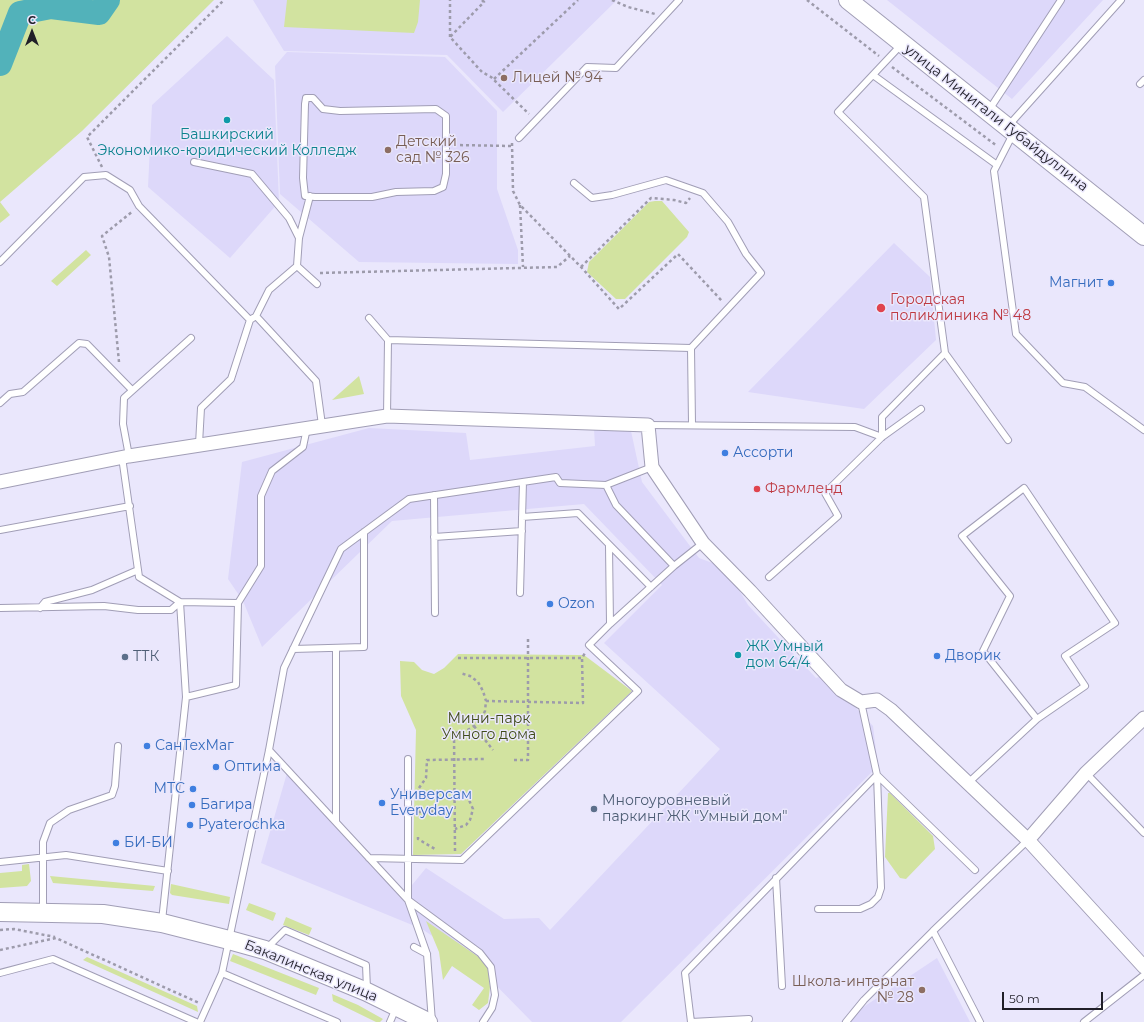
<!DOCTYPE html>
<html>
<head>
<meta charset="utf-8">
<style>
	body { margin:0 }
	#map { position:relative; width:1144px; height:1022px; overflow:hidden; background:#eae7fc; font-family:Montserrat,sans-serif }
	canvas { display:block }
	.north { position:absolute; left:12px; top:12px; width:40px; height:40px; -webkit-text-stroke:3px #eae7fc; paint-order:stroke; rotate:0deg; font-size:11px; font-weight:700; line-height:16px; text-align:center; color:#201f28 }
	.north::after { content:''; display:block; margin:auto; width:14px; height:18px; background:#201f28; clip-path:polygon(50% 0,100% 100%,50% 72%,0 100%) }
	.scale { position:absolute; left:1002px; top:992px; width:101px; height:18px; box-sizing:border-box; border:2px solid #201f28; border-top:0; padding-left:5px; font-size:12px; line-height:14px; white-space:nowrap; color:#201f28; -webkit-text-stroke:3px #eae7fc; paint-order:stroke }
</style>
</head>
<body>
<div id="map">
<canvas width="1144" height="1022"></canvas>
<div class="north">С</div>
<div class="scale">50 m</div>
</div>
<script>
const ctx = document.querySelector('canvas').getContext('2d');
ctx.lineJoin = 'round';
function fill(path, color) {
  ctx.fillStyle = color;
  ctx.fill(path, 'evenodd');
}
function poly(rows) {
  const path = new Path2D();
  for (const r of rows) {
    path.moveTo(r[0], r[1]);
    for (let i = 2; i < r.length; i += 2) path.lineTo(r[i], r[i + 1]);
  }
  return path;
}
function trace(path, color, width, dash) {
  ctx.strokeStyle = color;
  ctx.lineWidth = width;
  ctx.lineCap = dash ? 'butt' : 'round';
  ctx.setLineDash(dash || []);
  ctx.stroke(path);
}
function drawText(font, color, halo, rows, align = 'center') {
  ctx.font = font + ' Montserrat,sans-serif';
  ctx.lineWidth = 3;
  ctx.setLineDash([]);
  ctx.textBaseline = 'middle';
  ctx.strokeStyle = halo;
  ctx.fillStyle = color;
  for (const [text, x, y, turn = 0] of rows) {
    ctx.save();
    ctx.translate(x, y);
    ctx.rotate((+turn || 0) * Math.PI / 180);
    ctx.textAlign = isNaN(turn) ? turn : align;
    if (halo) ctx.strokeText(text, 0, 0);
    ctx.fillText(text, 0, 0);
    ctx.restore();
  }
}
fill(poly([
	[253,0,617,0,503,112,447,55,284,51],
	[887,0,1103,0,1012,99],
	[227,36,274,80,279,202,230,258,148,187,152,105],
	[287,52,445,57,497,111,497,189,518,250,518,264,359,262,280,194,275,66],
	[894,243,930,277,936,340,864,409,748,392],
	[369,428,466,433,470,460,595,446,594,429,631,431,642,482,699,558,726,568,748,605,816,678,825,675,873,726,878,766,621,1022,532,1022,479,968,422,929,261,863,287,773,403,896,426,868,504,919,539,918,550,930,720,749,604,643,662,585,584,504,392,521,262,647,243,601,228,579,242,462],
	[937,958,970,1022,841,1022]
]), '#ddd8fa');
fill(poly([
	[0,0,214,0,82,131,0,202,10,215,0,223],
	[287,0,420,0,418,22,414,33,284,27],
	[655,201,662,201,689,232,687,237,625,299,616,299,587,272,589,262,649,202],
	[86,250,91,255,57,286,51,281],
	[359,376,364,394,332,400],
	[458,654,584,655,632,691,461,854,413,855,416,730,401,696,400,661,414,662,422,670,434,674,444,668],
	[888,793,890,793,933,836,935,849,906,879,900,878,885,857],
	[29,864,31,881,27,886,0,888,0,873,22,871,22,865],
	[50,876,155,886,153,891,53,883],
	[171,884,230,897,229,904,172,895,170,893],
	[249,903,276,913,273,921,246,910],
	[286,917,312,928,309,935,283,925],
	[426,921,483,960,488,969,490,987,488,1003,479,1010,472,1005,484,988,452,966,443,980,439,952],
	[233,954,319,988,316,995,230,961],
	[87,957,197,1006,198,1012,83,960],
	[332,994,358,1005,383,1019,380,1022,376,1022,333,1001]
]), '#d2e3a0');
trace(poly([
	[0,64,20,13,51,7,99,13,108,0]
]), '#52b2ba', 24);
const service = poly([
	[873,75,997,165],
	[1140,84,1144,80],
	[306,98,313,98,323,109,340,111,436,109,446,116,446,174,443,187,434,191,396,192,372,197,315,197,305,196,303,178,305,104,306,98],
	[989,110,1061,0],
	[1009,125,1121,0],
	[1013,134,994,171,1016,334,1063,383,1085,387,1144,430],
	[519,138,587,67,616,68,679,0],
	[194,162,252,174,289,218,299,238],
	[574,183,592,198,612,195,666,180,703,193,728,222,746,254,761,273,691,348],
	[0,262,84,177,106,175,130,190,139,206,250,320],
	[297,266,299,238,310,196],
	[317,284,297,266,269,290,256,316,316,381,322,425],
	[369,318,388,340],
	[945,353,1008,440],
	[0,403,10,394,23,392,79,343,87,344,132,390],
	[387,416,388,340,691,348,692,424],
	[648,425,855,427,882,437,882,417,945,353,924,197,838,112,901,45],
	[199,444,201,408,231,379,250,320,253,318],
	[129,456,123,424,124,398,191,338],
	[122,457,139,577,180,602,238,603],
	[606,485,652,467],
	[434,495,435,613],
	[522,517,578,513,651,587],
	[0,530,130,506],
	[434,537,522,531],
	[609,546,610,624,674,566,703,543],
	[769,577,838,516,825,493,882,437,921,409],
	[520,593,523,482],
	[0,608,104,606,138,610,171,610,180,602,186,697],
	[40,608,45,602,92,590,138,570],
	[293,649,364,647,364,532],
	[269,750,408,900,480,953,491,967,495,995,492,1008,483,1022],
	[408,759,408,900,427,954,432,1022],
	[1086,773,1144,833],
	[967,784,1037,719,983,651,1010,596,962,536,1024,488,1115,623,1065,656,1085,686,1037,719],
	[336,822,336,648],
	[369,858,462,860,638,691,589,645,610,624],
	[0,862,66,855,168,871],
	[776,878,782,986],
	[818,909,860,909,871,904,878,897,881,888,877,775,861,702],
	[43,912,43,842,50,823,69,810,112,795,115,786,118,746],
	[162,921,186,697,236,685,238,603,261,566,261,496,272,471,303,447,307,428],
	[414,947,427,954],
	[266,949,285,930,366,965,367,989],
	[0,973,53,959,196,1022],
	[222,973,337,1022],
	[200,1022,222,973,269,750,284,668,341,549,409,499,556,477,560,483,606,485,616,505,674,566],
	[390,1022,396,1008],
	[691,1022,685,973,877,775,975,870],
	[691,1022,749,1019],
	[846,1022,864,1000,933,931],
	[980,1022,933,931,1028,840],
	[1084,1022,1144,975]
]);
const minor = poly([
	[0,482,129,456,387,416,648,425,652,467,703,543,750,591,841,690,861,702,877,700,891,710,1028,840,1144,967],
	[1028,840,1086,773,1144,718]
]);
const secondary = poly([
	[848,0,1144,236],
	[0,912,103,914,162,923,229,940,265,950,367,992,428,1022]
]);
trace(service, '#a19eb6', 8);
trace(minor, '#a19eb6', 15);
trace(secondary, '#a19eb6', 20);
trace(poly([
	[482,0,484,2,450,37,482,72,491,77,529,114],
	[612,0,628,7,655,14],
	[807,0,879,56],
	[450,37,450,0],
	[892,67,997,146],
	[494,79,578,0],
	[512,143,513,191,520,205,581,267,619,309,678,254,722,301],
	[454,145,512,146],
	[102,167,87,137,224,0],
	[520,205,523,267],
	[581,267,651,198,674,200,686,203,690,198],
	[320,273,557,267,570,256],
	[119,362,109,257,102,236,133,211],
	[458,658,582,658,585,653],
	[486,701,583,703,582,658],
	[474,726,493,750],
	[514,760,528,760,528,636],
	[419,788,426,778,427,760,484,759],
	[454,793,468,798,473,809,470,820,466,825,455,829],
	[418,812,454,811],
	[418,837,418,839,435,849],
	[455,851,454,733,466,731,474,726,481,719,485,711,486,701,483,691,478,682,470,676,460,673],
	[0,930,14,929,55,937],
	[0,950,56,938,199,1003]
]), '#9d9bab', 2.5, [3, 3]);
trace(service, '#fff', 6);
trace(minor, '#fff', 13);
trace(secondary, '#fff', 18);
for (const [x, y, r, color] of [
	[504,78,4,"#8d6e63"],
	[227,120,4,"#0f9aa8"],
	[388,150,4,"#8d6e63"],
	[1111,283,4,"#3f7fe0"],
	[881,308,5,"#e0444e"],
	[725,453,4,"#3f7fe0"],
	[757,489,4,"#e0444e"],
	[550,604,4,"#3f7fe0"],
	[738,655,4,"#0f9aa8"],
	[937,656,4,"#3f7fe0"],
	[125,657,4,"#5c6f8a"],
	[147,746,4,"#3f7fe0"],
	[216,767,4,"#3f7fe0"],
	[193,789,4,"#3f7fe0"],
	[382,803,4,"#3f7fe0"],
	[192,805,4,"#3f7fe0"],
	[594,809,4,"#5c6f8a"],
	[190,825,4,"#3f7fe0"],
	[116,843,4,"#3f7fe0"],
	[922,990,4,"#8d6e63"]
]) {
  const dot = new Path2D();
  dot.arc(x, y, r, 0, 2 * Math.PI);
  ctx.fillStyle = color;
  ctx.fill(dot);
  trace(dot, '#eae7fc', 1.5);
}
drawText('14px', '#785e54', '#eae7fc', [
	["Лицей № 94",512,78],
	["Детский",396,142],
	["сад № 326",396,158],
	["Школа-интернат",914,982,"right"],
	["№ 28",914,998,"right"]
], 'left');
drawText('14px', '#201f28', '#eae7fc', [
	["улица Минигали Губайдуллина",996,118,38],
	["Бакалинская улица",311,971,22]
]);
drawText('14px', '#0d838f', '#eae7fc', [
	["Башкирский",227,135],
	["Экономико-юридический Колледж",227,151],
	["ЖК Умный",746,647,"left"],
	["дом 64/4",746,663,"left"]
]);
drawText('14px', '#366cbe', '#eae7fc', [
	["Магнит",1103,283,"right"],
	["Ассорти",733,453],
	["Ozon",558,604],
	["Дворик",945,656],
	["СанТехМаг",155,746],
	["Оптима",224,767],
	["МТС",185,789,"right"],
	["Универсам",390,795],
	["Everyday",390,811],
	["Багира",200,805],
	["Pyaterochka",198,825],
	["БИ-БИ",124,843]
], 'left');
drawText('14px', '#be3a42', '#eae7fc', [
	["Городская",890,300],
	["поликлиника № 48",890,316],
	["Фармленд",765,489]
], 'left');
drawText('14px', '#4e5e75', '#eae7fc', [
	["ТТК",133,657],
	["Многоуровневый",602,801],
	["паркинг ЖК \"Умный дом\"",602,817]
], 'left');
drawText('14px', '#414c1b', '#eae7fc', [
	["Мини-парк",489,719],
	["Умного дома",489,735]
]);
</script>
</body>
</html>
